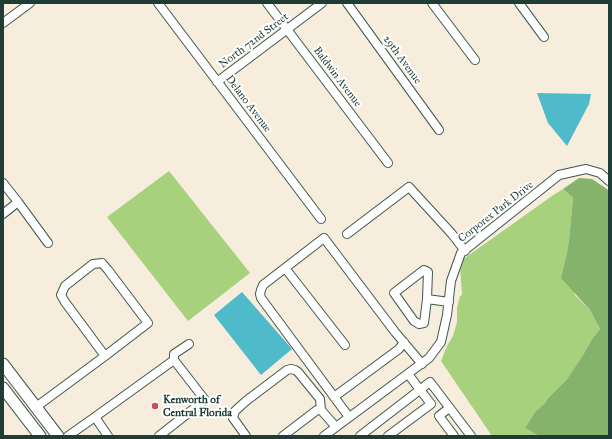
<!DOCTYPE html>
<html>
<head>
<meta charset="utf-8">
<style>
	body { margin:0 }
	#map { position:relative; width:612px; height:439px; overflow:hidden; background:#f6eddc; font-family:"IM FELL Great Primer",serif }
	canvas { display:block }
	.frame { position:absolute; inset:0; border:4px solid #1f3d34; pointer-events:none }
</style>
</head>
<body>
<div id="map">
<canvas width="612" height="439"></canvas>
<div class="frame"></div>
</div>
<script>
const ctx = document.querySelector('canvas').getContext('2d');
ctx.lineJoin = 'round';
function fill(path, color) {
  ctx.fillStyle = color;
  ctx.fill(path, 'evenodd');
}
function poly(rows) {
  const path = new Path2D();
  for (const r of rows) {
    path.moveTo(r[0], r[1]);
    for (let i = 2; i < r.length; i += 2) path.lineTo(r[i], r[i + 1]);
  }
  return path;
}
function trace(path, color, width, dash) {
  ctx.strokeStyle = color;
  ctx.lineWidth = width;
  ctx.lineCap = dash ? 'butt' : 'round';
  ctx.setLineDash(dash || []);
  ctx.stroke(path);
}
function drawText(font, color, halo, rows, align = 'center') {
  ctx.font = font + ' "IM FELL Great Primer",serif';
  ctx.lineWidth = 4;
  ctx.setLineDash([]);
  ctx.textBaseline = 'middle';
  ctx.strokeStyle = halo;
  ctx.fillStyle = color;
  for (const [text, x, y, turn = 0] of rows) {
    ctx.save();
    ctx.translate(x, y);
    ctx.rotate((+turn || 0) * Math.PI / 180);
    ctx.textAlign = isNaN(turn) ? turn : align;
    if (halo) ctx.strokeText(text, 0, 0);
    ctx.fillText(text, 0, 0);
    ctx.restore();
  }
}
fill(poly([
	[169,171,250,273,188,321,107,217],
	[563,189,573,198,569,240,566,258,575,295,590,310,600,329,592,339,583,355,567,379,549,397,545,403,535,412,525,428,539,436,492,436,441,361,447,346,453,336,457,322,457,308,460,296,462,295,460,265,462,260,552,196]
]), '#a8d17d');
fill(poly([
	[579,178,592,179,607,189,609,192,609,436,539,436,525,428,535,412,545,403,549,397,567,379,583,355,592,339,600,329,590,310,561,278,566,258,569,240,573,198,563,189]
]), '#86b36c');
fill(poly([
	[537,93,591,94,589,104,567,146,548,123],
	[242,292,292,349,261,375,214,315]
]), '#4fbbca');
const minor = poly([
	[158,3,321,219],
	[267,3,388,163],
	[347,3,439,130],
	[432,3,475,60],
	[519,3,544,37],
	[3,23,30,3],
	[217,82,322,3],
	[3,183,18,202,48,243],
	[3,214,18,202],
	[347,234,409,187,452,234,465,251],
	[102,263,108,270,148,323,105,356,65,302,61,295,65,286,93,264,102,263],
	[285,268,345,345],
	[427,299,428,272,424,270,394,293,414,321,419,324,424,323,427,299,449,302],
	[334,397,399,349,404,342],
	[36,407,105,356],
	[449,408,439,416,454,436],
	[349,417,261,298,260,294,261,290,263,285,324,238,395,332,422,364],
	[68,436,95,417],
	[108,436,95,417,174,360],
	[159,436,205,400,174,360,174,354,189,344],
	[246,436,233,418,235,411,246,401,287,370,291,369,295,370,298,372,320,399,321,410],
	[283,436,317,410,321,410,336,427],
	[324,436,429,358,441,342,447,315,451,281,461,253,559,175,586,169,600,173,609,181],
	[360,436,430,382,471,436],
	[388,436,431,404,408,374]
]);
const major = poly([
	[3,364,58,436],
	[3,388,40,436]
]);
trace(minor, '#3f574d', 10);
trace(major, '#3f574d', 13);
trace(minor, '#fff', 8);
trace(major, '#fff', 11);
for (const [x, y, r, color] of [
	[155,406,4,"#d1495b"]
]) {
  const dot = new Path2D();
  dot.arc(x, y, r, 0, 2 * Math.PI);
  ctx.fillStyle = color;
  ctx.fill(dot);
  trace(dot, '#fff', 1.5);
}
drawText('11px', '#1f3d34', '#fff', [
	["North 72nd Street",254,41,-37],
	["29th Avenue",402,60,54],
	["Baldwin Avenue",337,77,53],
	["Delano Avenue",248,104,53],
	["Corporex Park Drive",496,212,-38]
]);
drawText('bold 11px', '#1f3d34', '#fff', [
	["Kenworth of",163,400],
	["Central Florida",163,413]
], 'left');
</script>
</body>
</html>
